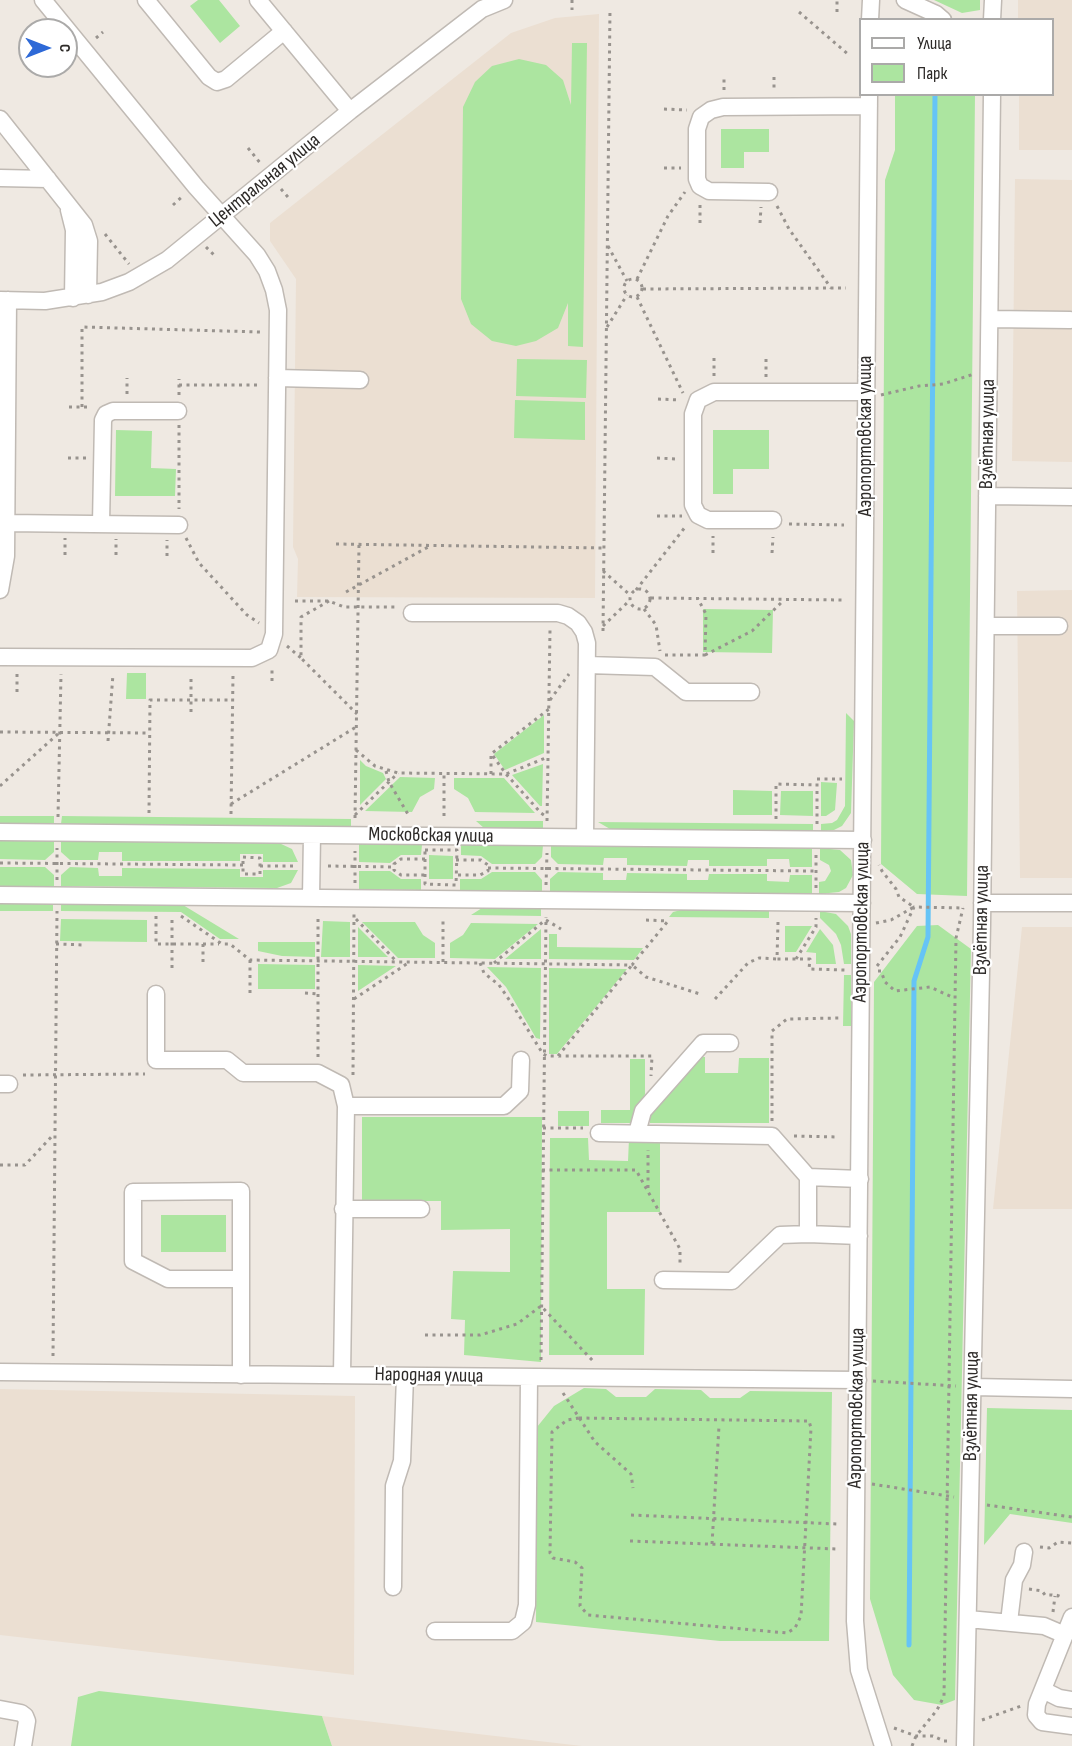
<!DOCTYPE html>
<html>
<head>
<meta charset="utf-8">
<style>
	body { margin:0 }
	#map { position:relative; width:1072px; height:1746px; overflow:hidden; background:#efe9e2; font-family:"Sofia Sans Condensed",sans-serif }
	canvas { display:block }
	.legend { position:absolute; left:859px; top:18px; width:195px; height:78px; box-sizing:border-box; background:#fff; border:2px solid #abaaa9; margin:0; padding:8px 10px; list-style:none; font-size:18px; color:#2d2a28 }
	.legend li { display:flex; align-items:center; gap:12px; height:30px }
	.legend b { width:30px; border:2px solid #abaaa9 }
	.north { position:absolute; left:18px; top:18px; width:60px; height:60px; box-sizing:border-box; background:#fff; border:2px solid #abaaa9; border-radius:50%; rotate:90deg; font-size:16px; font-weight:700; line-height:24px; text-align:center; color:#2d2a28 }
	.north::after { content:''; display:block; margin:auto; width:21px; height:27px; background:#2e69d7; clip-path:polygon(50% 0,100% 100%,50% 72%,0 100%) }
</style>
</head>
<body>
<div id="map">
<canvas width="1072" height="1746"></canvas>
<ul class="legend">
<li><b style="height:8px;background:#fff"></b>Улица</li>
<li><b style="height:16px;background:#ace5a0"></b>Парк</li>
</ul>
<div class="north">С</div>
</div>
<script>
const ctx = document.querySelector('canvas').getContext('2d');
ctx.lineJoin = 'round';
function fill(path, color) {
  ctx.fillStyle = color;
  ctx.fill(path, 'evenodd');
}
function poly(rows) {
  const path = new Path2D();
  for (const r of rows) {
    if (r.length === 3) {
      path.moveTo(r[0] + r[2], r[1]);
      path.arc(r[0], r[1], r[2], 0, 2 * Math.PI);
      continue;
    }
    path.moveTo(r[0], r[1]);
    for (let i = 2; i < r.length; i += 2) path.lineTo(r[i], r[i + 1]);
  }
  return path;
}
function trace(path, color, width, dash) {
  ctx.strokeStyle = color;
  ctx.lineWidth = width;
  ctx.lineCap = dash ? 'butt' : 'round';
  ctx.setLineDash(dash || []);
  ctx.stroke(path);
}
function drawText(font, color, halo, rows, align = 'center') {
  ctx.font = font + ' "Sofia Sans Condensed",sans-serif';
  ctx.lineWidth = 4.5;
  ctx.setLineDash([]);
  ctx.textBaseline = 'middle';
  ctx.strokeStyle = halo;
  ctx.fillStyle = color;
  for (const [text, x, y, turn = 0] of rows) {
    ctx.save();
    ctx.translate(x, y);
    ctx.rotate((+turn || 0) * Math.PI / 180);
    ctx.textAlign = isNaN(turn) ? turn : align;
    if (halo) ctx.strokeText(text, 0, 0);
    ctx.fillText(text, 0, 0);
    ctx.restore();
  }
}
fill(poly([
	[1018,0,1072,0,1072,150,1019,150,1019,95,1052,94,1052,20,1018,19],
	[599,14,595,598,297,597,298,559,293,547,296,279,270,241,270,223,511,33,555,18],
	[1015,179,1072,180,1072,462,1012,461],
	[1072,590,1072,878,1020,878,1017,591],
	[1022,927,1072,927,1072,1209,993,1209],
	[0,1389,355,1396,354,1675,0,1635],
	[322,1716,582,1746,332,1746]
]), '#ebdfd2');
fill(poly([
	[198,0,219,0,240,26,220,43,190,6],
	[934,0,980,0,980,10,962,13],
	[572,43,587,43,583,347,568,346,568,303,558,328,536,341,516,346,492,341,471,324,461,299,463,107,475,82,492,66,519,59,546,65,563,80,571,105],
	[895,95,975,95,967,896,917,894,881,864,885,180,895,150],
	[721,129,769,129,769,152,744,152,744,168,721,168],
	[517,359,587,360,586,398,516,396],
	[515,400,585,402,585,440,514,438],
	[116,430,152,431,151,468,176,469,175,496,115,496],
	[713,430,769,430,769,469,733,469,733,494,713,494],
	[703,609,773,610,772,653,703,652],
	[127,673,146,673,146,699,126,699],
	[846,713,854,721,851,813,842,826,834,830,821,831,821,824,832,823,837,820,845,806],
	[544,715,544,753,505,770,494,754],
	[360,760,366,766,383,773,386,779,360,805],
	[543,764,542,806,540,806,512,775],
	[400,777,435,778,434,789,420,797,412,812,365,811],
	[454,778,504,778,535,813,475,812,468,798,454,789],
	[821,782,837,783,835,810,826,816,821,816],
	[733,790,772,791,772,815,733,815],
	[781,791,813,791,813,816,780,815],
	[0,816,54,816,54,824,0,823],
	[62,816,351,819,351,827,61,824],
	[476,821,543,821,543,828,484,828],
	[598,822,813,824,813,831,610,829],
	[0,840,54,840,54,852,45,860,0,859],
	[61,840,279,843,292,849,298,862,263,862,263,854,240,854,240,861,122,861,122,852,99,852,98,860,70,860,61,852],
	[359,844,422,845,421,855,401,855,390,863,359,862],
	[461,844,543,845,542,857,535,864,492,864,481,856,461,855],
	[551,846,812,848,812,867,790,867,789,859,767,859,767,866,709,866,709,860,688,860,687,866,627,865,627,858,604,858,603,865,558,864,551,857],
	[820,848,840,850,851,860,853,875,846,888,839,892,819,894,819,882,825,881,831,871,829,865,820,860],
	[429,855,453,856,453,879,429,879],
	[0,867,45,867,54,875,54,886,0,886],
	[70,867,98,868,99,876,122,876,122,868,240,869,240,877,263,877,263,870,298,870,291,883,277,888,61,886,61,875],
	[359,871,390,871,401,879,421,879,421,890,359,889],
	[492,872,535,872,542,880,542,891,460,890,460,879,481,879],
	[558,872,603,873,603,880,626,880,627,873,687,874,687,880,708,880,709,874,767,874,767,881,789,882,790,875,812,875,812,894,550,891,550,879],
	[0,903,53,904,53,911,0,911],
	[61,904,183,905,239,939,220,939,181,912,61,911],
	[482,908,541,908,541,916,471,915],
	[681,910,769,910,769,918,669,917,673,912],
	[820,911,836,914,848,926,851,934,851,964,844,964,841,945,836,934,820,918],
	[61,919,147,920,147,942,60,941],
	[323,921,350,922,350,957,321,957],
	[362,922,415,922,423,935,435,943,435,958,398,958],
	[471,923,538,924,495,959,450,958,450,943,463,935],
	[938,925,971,949,955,1700,942,1705,914,1700,893,1675,870,1599,874,982,917,926],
	[785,926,812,926,796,952,785,952],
	[358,927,388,957,358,957],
	[541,929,541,959,505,959],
	[820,929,833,945,836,964,816,964,816,953,806,952],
	[549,934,557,934,557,947,643,948,634,960,549,959],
	[258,942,315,942,315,957,282,956,258,951],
	[258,964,315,965,315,989,258,989],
	[358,965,396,966,358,991],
	[487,967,541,968,540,1039,536,1038,506,987],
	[549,968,627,969,557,1054,549,1054],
	[844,975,851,975,851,1026,843,1026],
	[699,1057,705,1057,705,1073,738,1073,739,1058,769,1058,769,1123,650,1123,650,1112],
	[630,1059,645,1059,645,1094,636,1123,601,1123,601,1110,630,1110],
	[558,1111,589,1111,589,1126,558,1126],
	[362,1117,542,1117,541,1362,464,1355,465,1320,451,1319,453,1271,510,1272,510,1229,441,1230,441,1201,362,1201],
	[550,1138,588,1138,589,1160,628,1161,629,1139,660,1139,660,1212,607,1212,607,1289,645,1289,644,1355,549,1355],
	[161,1215,226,1215,226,1252,161,1252],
	[584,1388,606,1389,616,1397,646,1397,655,1389,701,1390,710,1398,740,1398,750,1391,832,1392,829,1641,720,1641,536,1622,537,1427,554,1406],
	[987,1408,1072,1410,1072,1523,1010,1514,984,1545],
	[99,1691,322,1716,332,1746,71,1746,78,1697]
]), '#ace5a0');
trace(poly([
	[909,1645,914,981,928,937,935,94]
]), '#66c4f6', 5);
const minor = poly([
	[146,0,209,77,217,82,226,79,284,31],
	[258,0,350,111],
	[905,0,936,14,943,20],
	[870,20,871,0],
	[992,20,993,0],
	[869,94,855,1621,859,1670,883,1746],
	[0,119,84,225,89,241,88,295],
	[0,178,48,179],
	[769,192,709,191,700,186,697,179,697,129,701,117,711,110,723,107,869,106],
	[69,210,74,230,73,298],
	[0,300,45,301,102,292,129,282,167,260,350,111,482,9,504,0],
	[990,319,1070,320],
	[277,378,360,380],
	[987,496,1072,497],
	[773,520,708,520,698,515,693,505,693,414,698,400,714,392,866,392],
	[6,523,179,525],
	[101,524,103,420,106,414,113,411,178,411],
	[0,590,6,556,8,300],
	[412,613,558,613,568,616,578,623,584,632,587,643,585,837],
	[986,626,1059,626],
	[0,657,252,658,269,650,274,634,278,310,274,290,267,271,257,255,196,187,43,0],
	[587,665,655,667,686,692,751,692],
	[0,832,863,840],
	[0,895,862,903],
	[311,898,312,835],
	[982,903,1072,903],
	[156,994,156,1060,227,1060,243,1073,318,1073,341,1085,346,1106],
	[0,1084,9,1084],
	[599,1133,772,1136,808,1177,808,1234,780,1235,732,1281,663,1280],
	[637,1133,643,1111,703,1043,730,1043],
	[808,1177,860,1179],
	[343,1209,421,1209],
	[808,1234,859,1236],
	[241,1279,168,1279,133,1261,133,1192,241,1191,241,1375],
	[0,1372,858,1380],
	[342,1375,346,1106,504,1106,520,1091,521,1060],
	[973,1387,1072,1389],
	[393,1587,394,1486,402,1461,405,1376],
	[1072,1617,1037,1704,1036,1715,1042,1722,1072,1726],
	[968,1619,1044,1626,1065,1635],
	[1009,1622,1014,1580,1022,1565,1024,1552],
	[435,1631,512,1631,523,1622,527,1605,529,1377],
	[1043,1690,1059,1698,1072,1700],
	[0,1709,21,1713,25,1716,27,1721,23,1746],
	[965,1746,982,924,992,94]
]);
trace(minor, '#c0bab4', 19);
trace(poly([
	[572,0,572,10],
	[799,12,849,55],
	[837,12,837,0],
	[96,38,103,32],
	[774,77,774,90],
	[724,90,724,77],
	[664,109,687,110],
	[248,148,261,164],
	[664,168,681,168],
	[281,189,288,197],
	[173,205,183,196],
	[777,206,789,229,831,288],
	[700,223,700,204],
	[760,223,761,207],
	[105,234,129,264],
	[608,246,627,281],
	[206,247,215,256],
	[633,288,9],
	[637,279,668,216,685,192],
	[643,289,846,288],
	[637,297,683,393],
	[607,327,627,295],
	[714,376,714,357],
	[766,377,766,357],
	[179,385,261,385],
	[127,394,127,378],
	[179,395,179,379],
	[881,395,919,386,943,384,974,374],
	[658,399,680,400],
	[69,407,91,407],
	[82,407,82,327,260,332],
	[179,425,179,509],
	[68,458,88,458],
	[657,458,677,459],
	[657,516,682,516],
	[789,524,844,525],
	[186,538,199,563,247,615,259,623],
	[336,544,604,548],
	[713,553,713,536],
	[772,553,773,537],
	[65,555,65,538],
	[116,555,116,539],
	[167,556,167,540],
	[603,571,630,595],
	[640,599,10],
	[636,590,686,526],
	[346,592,430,546],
	[651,598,843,600],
	[295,601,329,601,344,607,397,607],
	[329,601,301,617,301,658,357,714],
	[644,609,656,625,660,651],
	[603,626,629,601],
	[603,631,610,9],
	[287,646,301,658],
	[665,655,705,655,706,614,698,599],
	[705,655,752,631,784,600],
	[272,681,272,668],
	[17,692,17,673],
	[550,700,569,674],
	[191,712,191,675],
	[0,732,150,733],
	[108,741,113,674],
	[356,750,375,766,398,773,506,774,548,757],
	[493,756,506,774,541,813,547,817],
	[386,771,389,782,409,816],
	[491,774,491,754,549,709],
	[0,786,59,733],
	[231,804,356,727],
	[149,813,150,700,232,700],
	[231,814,233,675],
	[355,815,398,773],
	[444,816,444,773],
	[58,817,61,674],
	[355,818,359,544],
	[776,819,776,784,817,785],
	[547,821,550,630],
	[817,824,817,779,842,779],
	[425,850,457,850,456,885,425,884,425,850],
	[243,857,260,858,260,874,243,874,243,857],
	[425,859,401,859,394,864,394,870,401,875,425,875],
	[456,860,481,860,488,865,488,871,480,875,456,875],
	[0,863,243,865],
	[260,866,297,866],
	[328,866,394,867],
	[488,868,816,871],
	[57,880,57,848],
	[355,883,355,851],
	[546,885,547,853],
	[816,888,816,855],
	[156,916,156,944,219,944],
	[181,916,222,944,230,944,250,960,632,965,668,921],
	[356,919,397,962],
	[546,920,561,929],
	[646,920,668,921],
	[778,922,777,959,810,959,809,969,845,970],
	[876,923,891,920,914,907,899,897,896,889,882,871,879,865],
	[56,944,85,945],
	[203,944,203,964],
	[796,959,816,927,816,918],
	[443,962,443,919],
	[480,963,484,973,499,985,510,1001,543,1054,547,1056,652,1056,651,1076],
	[494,963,544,921],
	[877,966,900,937,914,907,964,908],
	[172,968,172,916],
	[878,971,881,971,885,982,895,991,930,987,954,998],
	[250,993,250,960],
	[305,993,319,994],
	[354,999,408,963],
	[715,999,748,963,759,958,777,959],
	[558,1056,632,965,646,977,700,994],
	[318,1057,318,918],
	[23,1075,145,1074],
	[353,1075,354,914],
	[772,1121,772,1031,787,1019,840,1018],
	[543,1128,583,1128],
	[794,1136,839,1137],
	[0,1165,25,1165,54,1134],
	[542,1170,636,1170,680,1249,680,1263],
	[648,1188,648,1150],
	[425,1335,480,1335,517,1324,541,1306,593,1361],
	[53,1356,57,911],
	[541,1360,546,917],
	[873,1381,956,1386],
	[563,1393,595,1442,631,1474,633,1488],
	[579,1418,809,1421,811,1428,801,1616,795,1628,787,1633,588,1615,580,1606,582,1568,575,1562,553,1558,550,1553,552,1432,567,1420,579,1418],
	[872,1484,954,1497],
	[987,1505,1072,1517],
	[631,1515,837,1524],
	[630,1541,837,1549],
	[712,1544,719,1426],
	[1040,1547,1049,1548,1058,1542,1072,1543],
	[1029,1589,1042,1591,1045,1595,1052,1595,1058,1596,1059,1593],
	[1053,1612,1055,1596],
	[982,1720,1021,1706],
	[894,1728,916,1736,933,1736,944,1741,948,1741],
	[912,1746,916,1736,937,1710,944,1696,956,938,963,908]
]), '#98938e', 3, [3, 4.5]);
trace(minor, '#fff', 16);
drawText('20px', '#2d2a28', '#fff', [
	["Центральная улица",265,181,-39],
	["Взлётная улица",988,434,-89],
	["Аэропортовская улица",866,436,-90],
	["Московская улица",431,836,1],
	["Взлётная улица",982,920,-89],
	["Аэропортовская улица",862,922,-89],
	["Народная улица",429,1376,1],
	["Взлётная улица",972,1406,-89],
	["Аэропортовская улица",857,1408,-89]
]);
</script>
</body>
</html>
